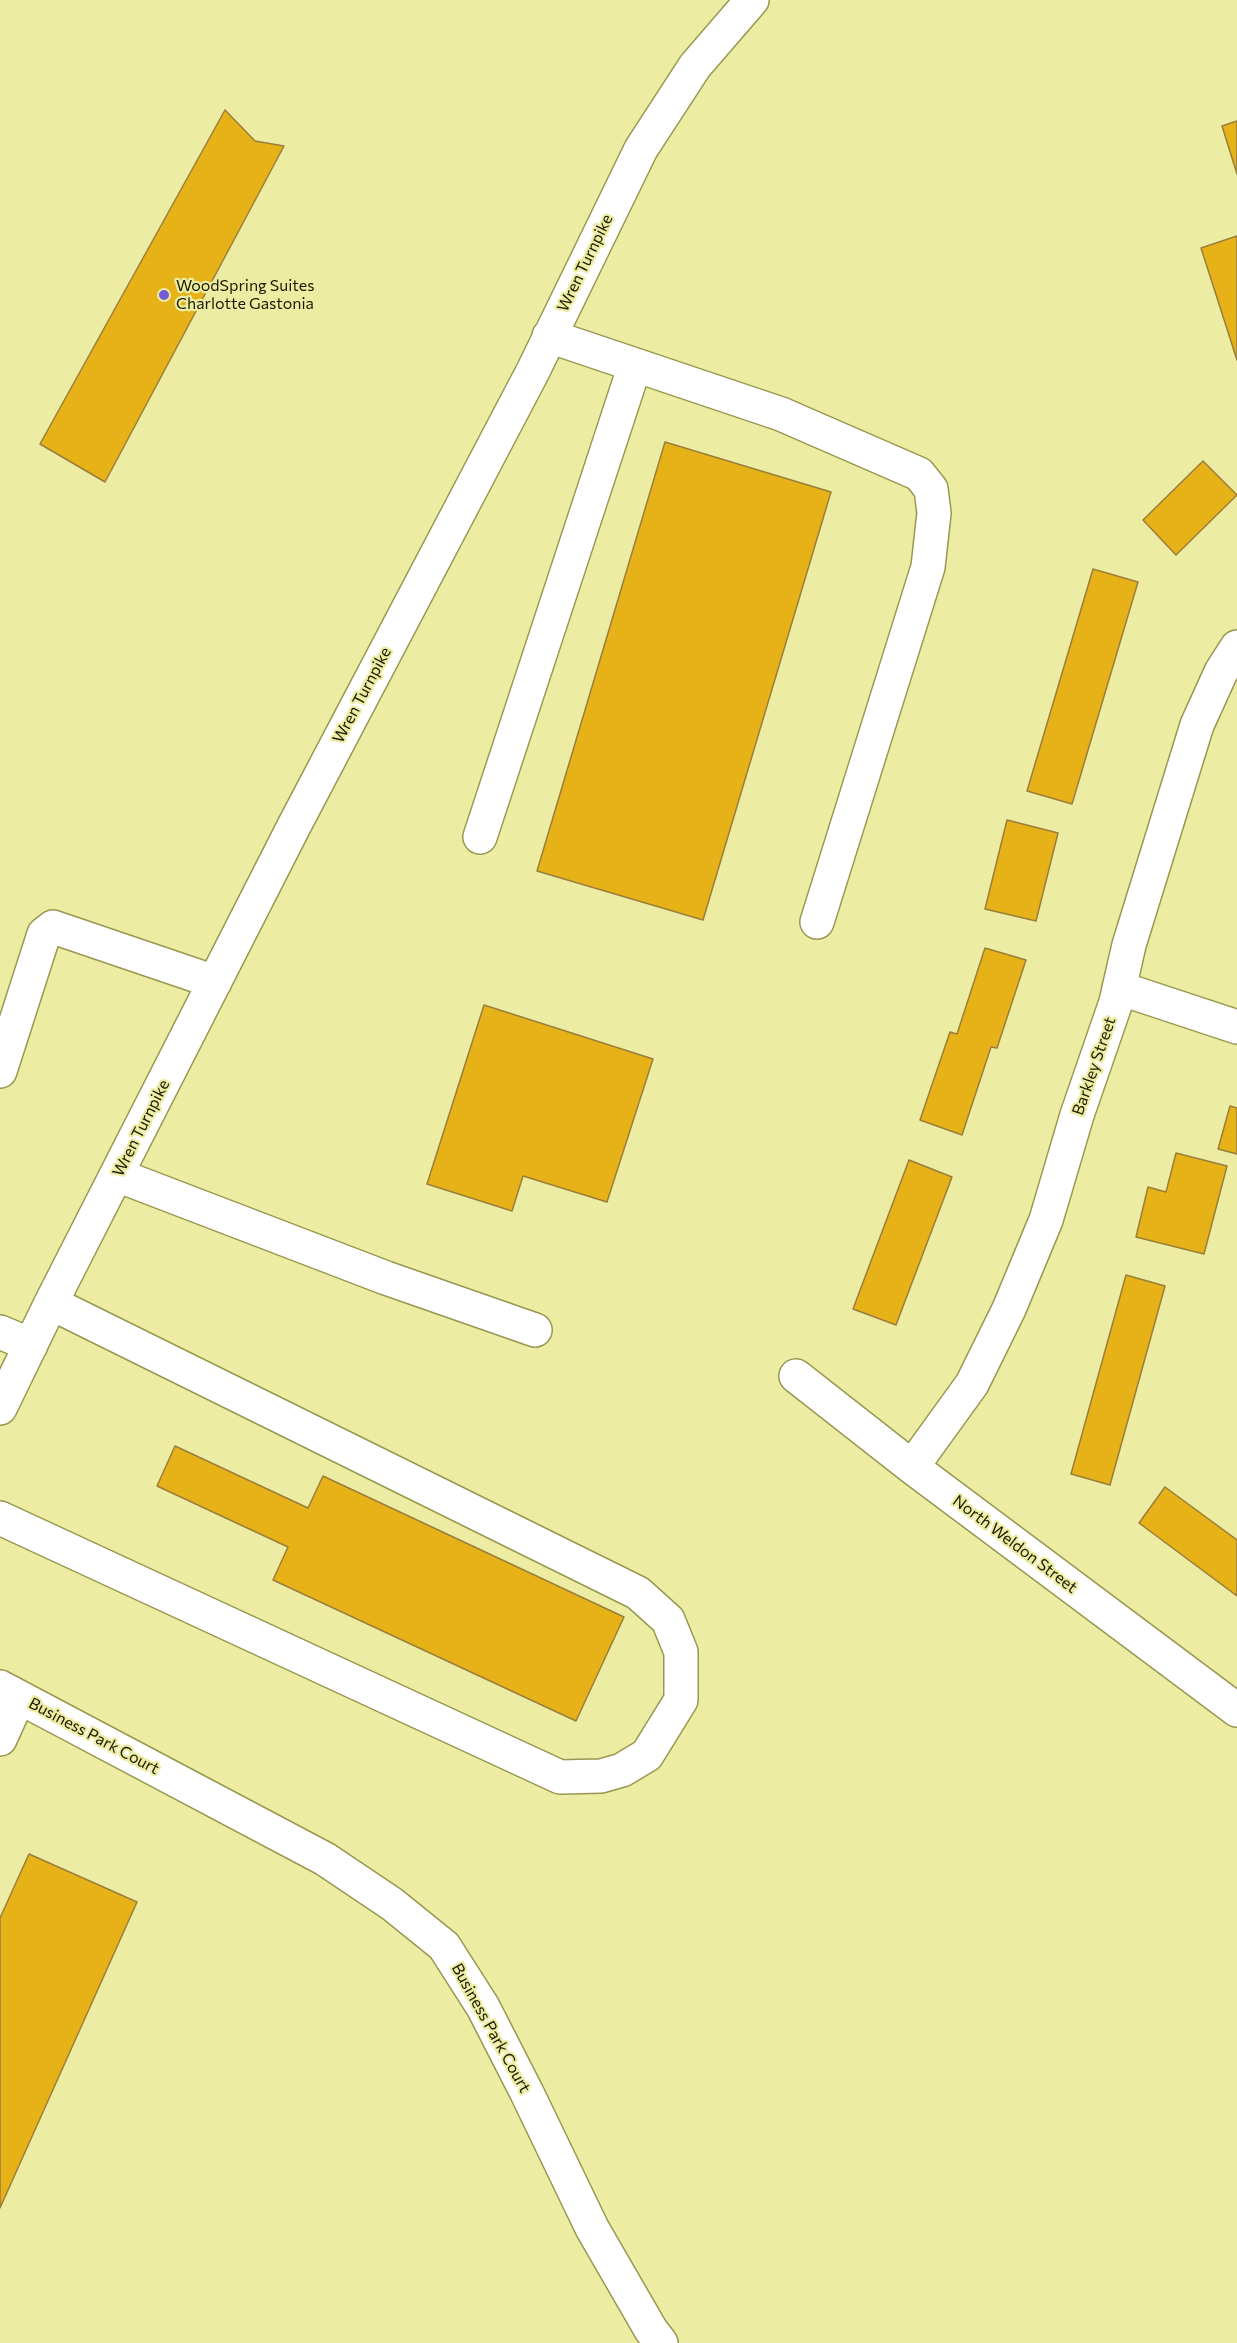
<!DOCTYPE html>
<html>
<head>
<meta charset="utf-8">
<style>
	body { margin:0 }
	canvas { display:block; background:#edeca3 }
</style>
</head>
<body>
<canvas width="1237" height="2343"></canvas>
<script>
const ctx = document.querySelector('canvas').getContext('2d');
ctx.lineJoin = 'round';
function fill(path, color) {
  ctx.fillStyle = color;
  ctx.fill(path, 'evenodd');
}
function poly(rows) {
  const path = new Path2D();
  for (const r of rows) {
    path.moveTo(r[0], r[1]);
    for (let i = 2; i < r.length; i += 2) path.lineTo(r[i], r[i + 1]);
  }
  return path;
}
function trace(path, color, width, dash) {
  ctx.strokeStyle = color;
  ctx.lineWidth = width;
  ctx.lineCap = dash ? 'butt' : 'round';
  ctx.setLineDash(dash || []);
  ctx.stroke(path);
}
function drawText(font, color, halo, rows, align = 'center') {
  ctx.font = font + ' Commissioner,sans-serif';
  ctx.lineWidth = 4.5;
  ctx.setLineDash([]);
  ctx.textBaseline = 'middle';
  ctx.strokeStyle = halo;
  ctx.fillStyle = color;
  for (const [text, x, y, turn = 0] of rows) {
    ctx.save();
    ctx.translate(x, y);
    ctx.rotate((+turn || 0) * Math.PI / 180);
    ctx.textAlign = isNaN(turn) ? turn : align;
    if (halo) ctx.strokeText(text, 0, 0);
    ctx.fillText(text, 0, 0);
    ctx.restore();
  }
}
const building = poly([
	[225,110,255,141,284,146,105,482,40,444,225,110],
	[1237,121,1237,174,1222,126,1237,121],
	[1237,236,1237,360,1201,248,1237,236],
	[665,442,831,492,703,920,537,871,665,442],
	[1203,461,1237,495,1176,555,1143,520,1203,461],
	[1093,569,1138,582,1072,804,1027,791,1093,569],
	[1007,820,1058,833,1036,921,985,909,1007,820],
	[985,948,1026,960,997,1048,991,1047,962,1135,920,1120,950,1032,957,1034,985,948],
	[484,1005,653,1059,607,1202,523,1176,512,1211,427,1184,484,1005],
	[1230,1106,1237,1108,1237,1154,1218,1149,1230,1106],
	[1176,1153,1227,1166,1204,1254,1136,1237,1148,1187,1166,1192,1176,1153],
	[909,1160,952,1177,896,1325,853,1309,909,1160],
	[1126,1275,1165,1286,1110,1485,1071,1474,1126,1275],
	[175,1446,308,1508,323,1476,624,1617,576,1721,273,1580,288,1547,157,1486,175,1446],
	[1165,1487,1237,1540,1237,1596,1139,1523,1165,1487],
	[29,1854,137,1902,0,2208,0,1918,29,1854]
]);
fill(building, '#e6b217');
trace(building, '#9a7e3b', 1.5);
const minor = poly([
	[549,336,781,414,919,474,931,489,934,513,928,567,817,922],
	[480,837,635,365],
	[1119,988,1237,1027],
	[0,1071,44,934,53,927,215,982],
	[117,1175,386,1278,535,1330],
	[0,1332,31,1345],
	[796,1376,912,1467,1237,1710],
	[0,1408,51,1303,294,826,533,371,641,149,695,66,752,0],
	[912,1467,972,1384,1009,1309,1046,1220,1077,1115,1116,1002,1129,945,1197,725,1221,672,1237,647],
	[0,1518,560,1777,601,1776,622,1770,647,1755,681,1700,681,1652,668,1620,638,1593,51,1303],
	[0,1687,325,1859,392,1904,444,1946,483,2007,527,2093,592,2228,651,2330,661,2343],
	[0,1739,19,1697]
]);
trace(minor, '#999751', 36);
trace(minor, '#fff', 33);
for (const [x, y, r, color] of [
	[164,295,6,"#725dd7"]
]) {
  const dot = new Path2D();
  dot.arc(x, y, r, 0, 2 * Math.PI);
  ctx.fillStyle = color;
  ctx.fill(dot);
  trace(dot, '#edeca3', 2);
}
drawText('16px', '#1b1a00', '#edeca3', [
	["Wren Turnpike",585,263,-64],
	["Wren Turnpike",362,695,-62],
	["Barkley Street",1094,1066,-71],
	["Wren Turnpike",141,1128,-63],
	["North Weldon Street",1015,1544,37],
	["Business Park Court",94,1736,28],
	["Business Park Court",491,2028,61]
]);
drawText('16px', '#1b1a00', '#edeca3', [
	["WoodSpring Suites",176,286],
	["Charlotte Gastonia",176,304]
], 'left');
</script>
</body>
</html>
